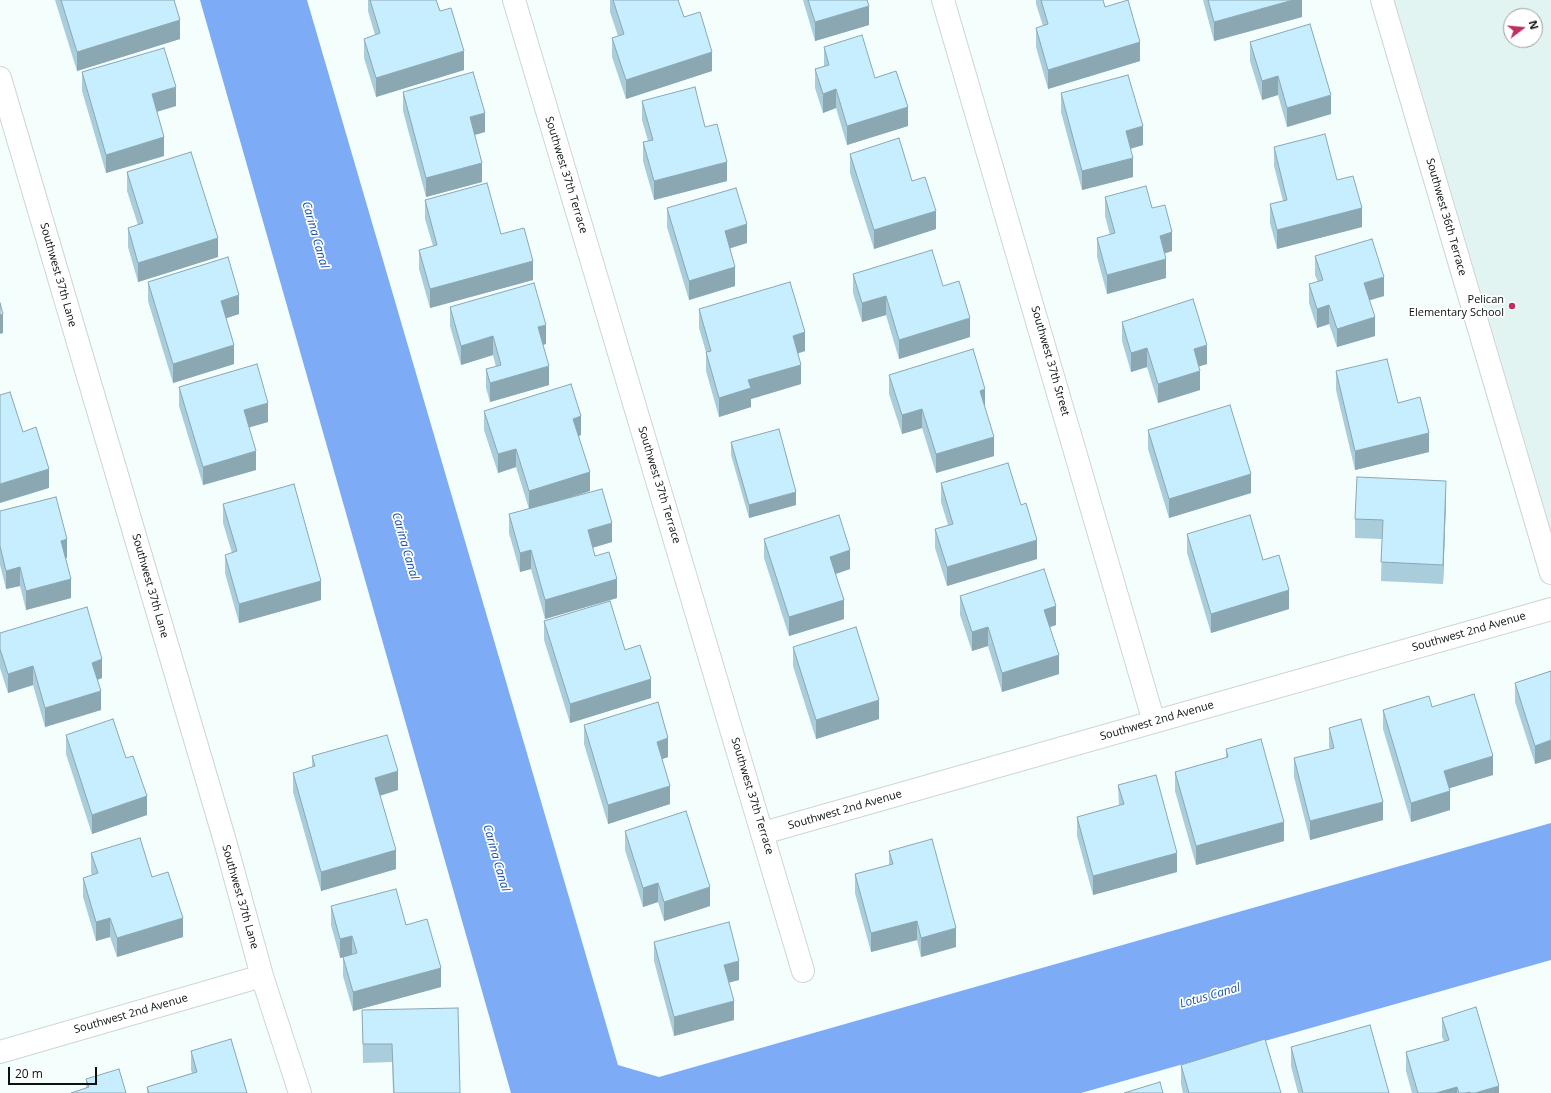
<!DOCTYPE html>
<html>
<head>
<meta charset="utf-8">
<style>
	body { margin:0 }
	#map { position:relative; width:1551px; height:1093px; overflow:hidden; background:#f4fefd; font-family:"Open Sans",sans-serif }
	canvas { display:block }
	.north { position:absolute; left:1503px; top:8px; width:40px; height:40px; box-sizing:border-box; background:#fff; border:1px solid #9e9f9f; border-radius:50%; rotate:74deg; font-size:11px; font-weight:700; line-height:16px; text-align:center; color:#0c100f }
	.north::after { content:''; display:block; margin:auto; width:14px; height:18px; background:#be3062; clip-path:polygon(50% 0,100% 100%,50% 72%,0 100%) }
	.scale { position:absolute; left:8px; top:1067px; width:89px; height:18px; box-sizing:border-box; border:2px solid #0c100f; border-top:0; padding-left:5px; font-size:12px; line-height:14px; white-space:nowrap; color:#0c100f; -webkit-text-stroke:3px #fff; paint-order:stroke }
</style>
</head>
<body>
<div id="map">
<canvas width="1551" height="1093"></canvas>
<div class="north">N</div>
<div class="scale">20 m</div>
</div>
<script>
const ctx = document.querySelector('canvas').getContext('2d');
ctx.lineJoin = 'round';
function fill(path, color) {
  ctx.fillStyle = color;
  ctx.fill(path, 'evenodd');
}
function poly(rows) {
  const path = new Path2D();
  for (const r of rows) {
    path.moveTo(r[0], r[1]);
    for (let i = 2; i < r.length; i += 2) path.lineTo(r[i], r[i + 1]);
  }
  return path;
}
function trace(path, color, width, dash) {
  ctx.strokeStyle = color;
  ctx.lineWidth = width;
  ctx.lineCap = dash ? 'butt' : 'round';
  ctx.setLineDash(dash || []);
  ctx.stroke(path);
}
function drawText(font, color, halo, rows, align = 'center') {
  ctx.font = font + ' "Open Sans",sans-serif';
  ctx.lineWidth = 3.5;
  ctx.setLineDash([]);
  ctx.textBaseline = 'middle';
  ctx.strokeStyle = halo;
  ctx.fillStyle = color;
  for (const [text, x, y, turn = 0] of rows) {
    ctx.save();
    ctx.translate(x, y);
    ctx.rotate((+turn || 0) * Math.PI / 180);
    ctx.textAlign = isNaN(turn) ? turn : align;
    if (halo) ctx.strokeText(text, 0, 0);
    ctx.fillText(text, 0, 0);
    ctx.restore();
  }
}
fill(poly([
	[1382,0,1551,0,1551,573],
	[1511,16,1535,16,1535,40,1511,40]
]), '#e1f4f2');
fill(poly([
	[200,0,307,0,618,1065,659,1077,1551,823,1551,960,1081,1093,511,1093]
]), '#7dabf5');
const minor = poly([
	[514,0,803,971],
	[943,0,1154,722],
	[1382,0,1551,573],
	[0,78,225,841,262,976,300,1093],
	[763,833,1551,609],
	[0,1052,262,976]
]);
trace(minor, '#cdd6d5', 24);
trace(minor, '#fff', 22);
fill(poly([
	[55,0,174,0,180,39,77,71],
	[368,0,436,0,440,11,464,70,376,97,364,58,364,39,375,35,368,11],
	[610,0,678,0,684,17,712,71,626,99,612,57,612,38,618,36,610,12],
	[803,0,867,0,869,25,815,41],
	[1036,0,1103,0,1105,7,1140,61,1048,89,1036,47,1036,28,1043,26,1036,4],
	[1203,0,1302,0,1302,17,1214,41],
	[1250,42,1331,114,1287,127,1278,95,1262,100,1250,61],
	[824,47,875,78,908,126,847,145,836,108,823,113,815,88,815,69,824,66],
	[82,72,176,106,157,112,164,156,106,173,82,91],
	[403,92,485,132,475,135,482,182,426,197,403,111],
	[1061,93,1143,145,1130,149,1133,177,1082,190,1061,112],
	[642,101,705,127,727,181,654,200,643,161,643,142,648,141,642,120],
	[1274,147,1337,180,1362,227,1277,249,1270,223,1270,204,1283,201,1274,166],
	[850,154,936,229,874,249,850,173],
	[127,172,218,257,138,282,128,247,128,228,138,225,127,191],
	[1105,197,1172,251,1164,253,1166,278,1107,294,1097,257,1097,238,1110,235,1105,216],
	[425,200,533,280,430,308,419,269,419,250,433,246,425,219],
	[667,208,747,243,730,248,735,286,689,300,667,227],
	[1315,256,1384,296,1369,300,1375,336,1337,347,1329,324,1317,328,1309,303,1309,284,1318,282,1315,275],
	[853,274,943,286,970,337,899,359,886,315,862,322,853,293],
	[148,282,239,314,226,318,234,364,173,383,148,301],
	[450,307,546,344,543,345,549,385,490,402,486,388,486,369,496,367,493,355,461,365,450,326],
	[699,309,805,351,798,353,801,384,751,399,751,407,719,417,706,371,706,352,699,328],
	[1122,322,1207,364,1199,366,1200,390,1158,403,1147,367,1131,372,1122,341],
	[1336,371,1429,452,1355,470,1336,390],
	[889,375,985,408,994,456,936,473,922,428,902,434,889,394],
	[179,387,268,422,249,427,256,470,203,485,179,406],
	[484,411,581,435,579,436,590,491,563,500,612,542,592,548,595,556,617,598,545,619,531,569,520,572,509,533,509,514,529,509,516,467,498,473,484,430],
	[1148,430,1251,493,1169,518,1148,449],
	[731,442,796,505,749,518,731,455],
	[941,483,1021,505,1037,559,947,586,935,548,935,529,948,525,941,502],
	[1446,500,1443,584,1381,581,1382,539,1355,538,1355,519],
	[223,504,321,600,239,623,225,573,225,555,232,553,223,523],
	[0,511,67,558,65,558,71,598,26,610,20,586,6,589,0,565],
	[1187,534,1263,560,1289,609,1211,633,1187,553],
	[764,539,850,569,835,574,844,619,789,636,764,558],
	[960,596,1056,625,1050,627,1059,674,1002,692,988,646,972,651,960,615],
	[544,621,625,650,651,698,570,723,544,640],
	[0,633,102,678,97,680,101,710,45,727,33,685,8,693,0,668],
	[793,647,879,719,816,739,793,666],
	[1551,671,1551,759,1535,764,1515,702,1515,683],
	[1432,707,1493,775,1449,788,1450,810,1411,822,1383,729,1383,710],
	[584,725,668,757,662,759,670,804,608,824,584,744],
	[1329,728,1383,820,1310,840,1294,777,1294,758,1330,749,1329,747],
	[66,735,126,758,147,815,92,834,66,754],
	[1226,749,1284,841,1196,865,1175,791,1175,772,1226,758],
	[312,756,398,790,380,796,396,869,321,891,293,792,293,773,312,767],
	[1118,785,1177,872,1093,895,1077,836,1077,817,1119,806],
	[625,831,710,906,664,921,658,902,643,907,625,850],
	[889,851,956,947,921,957,917,940,871,952,855,893,855,874,889,865],
	[91,853,152,877,183,937,117,957,110,937,96,941,83,897,83,878,92,875,91,872],
	[331,906,406,925,441,987,353,1011,343,976,343,957,340,958,331,925],
	[654,942,739,980,729,982,734,1020,674,1036,654,961],
	[362,1010,460,1093,393,1093,392,1062,363,1063],
	[1442,1018,1499,1093,1412,1093,1406,1071,1406,1052,1444,1041,1442,1037],
	[1291,1047,1389,1093,1298,1093,1291,1066],
	[191,1051,247,1093,147,1093,147,1087,192,1073,191,1070],
	[1181,1065,1281,1093,1183,1093,1181,1084],
	[86,1079,126,1093,86,1088]
]), '#aacddb');
fill(poly([
	[1293,0,1302,0,1302,17,1214,41,1214,22],
	[869,6,869,25,815,41,815,22],
	[180,20,180,39,77,71,77,52],
	[1140,42,1140,61,1048,89,1048,70],
	[464,51,464,70,376,97,376,78],
	[712,52,712,71,626,99,626,80],
	[1278,76,1278,95,1262,100,1262,81],
	[176,87,176,106,152,113,152,94],
	[836,89,836,108,823,113,823,94],
	[1331,95,1331,114,1287,127,1287,108],
	[908,107,908,126,847,145,847,126],
	[485,113,485,132,470,136,470,117],
	[1143,126,1143,145,1126,150,1126,131],
	[164,137,164,156,106,173,106,155],
	[1133,158,1133,177,1082,190,1082,171],
	[727,162,727,181,654,200,654,181],
	[482,163,482,182,426,197,426,178],
	[1362,208,1362,227,1277,249,1277,230],
	[936,211,936,229,874,249,874,230],
	[747,224,747,243,725,250,725,231],
	[1172,232,1172,251,1160,255,1160,236],
	[218,238,218,257,138,282,138,263],
	[1166,259,1166,278,1107,294,1107,275],
	[533,261,533,280,430,308,430,289],
	[735,267,735,286,689,300,689,281],
	[1384,277,1384,296,1364,302,1364,283],
	[239,295,239,314,221,320,221,301],
	[886,296,886,315,862,322,862,303],
	[1329,305,1329,324,1317,328,1317,309],
	[3,314,3,333,0,334,0,315],
	[1375,317,1375,336,1337,347,1337,329],
	[970,318,970,337,899,359,899,340],
	[546,325,546,344,538,346,538,327],
	[805,332,805,351,793,355,793,336],
	[493,336,493,355,461,365,461,346],
	[234,345,234,364,173,383,173,364],
	[1207,345,1207,364,1194,368,1194,349],
	[1147,348,1147,367,1131,372,1131,353],
	[801,365,801,384,751,399,751,407,719,417,719,398,748,380],
	[549,366,549,385,490,402,490,383],
	[1200,371,1200,390,1158,403,1158,384],
	[985,389,985,408,980,410,980,391],
	[268,403,268,422,244,429,244,410],
	[922,409,922,428,902,434,902,415],
	[581,416,581,435,573,438,573,419],
	[1429,433,1429,452,1355,470,1355,451],
	[994,437,994,456,936,473,936,454],
	[516,449,516,467,498,473,498,454],
	[256,451,256,470,203,485,203,467],
	[49,469,49,488,0,503,0,484],
	[590,472,590,491,529,510,529,491],
	[1251,474,1251,493,1169,518,1169,499],
	[1446,481,1446,500,1443,584,1443,565],
	[796,492,796,505,749,518,749,505],
	[612,523,612,542,588,549,588,530],
	[67,539,67,558,61,560,61,541],
	[1037,540,1037,559,947,586,947,567],
	[531,550,531,569,520,572,520,553],
	[850,550,850,569,830,576,830,557],
	[20,567,20,586,6,589,6,571],
	[71,579,71,598,26,610,26,591],
	[617,579,617,598,545,619,545,600],
	[321,581,321,600,239,623,239,604],
	[1289,590,1289,609,1211,633,1211,614],
	[844,600,844,619,789,636,789,617],
	[1056,606,1056,625,1044,629,1044,610],
	[988,627,988,646,972,651,972,632],
	[1059,655,1059,674,1002,692,1002,673],
	[102,659,102,678,92,682,92,663],
	[33,666,33,685,8,693,8,674],
	[651,679,651,698,570,723,570,704],
	[101,691,101,710,45,727,45,708],
	[879,700,879,719,816,739,816,720],
	[668,738,668,757,657,761,657,742],
	[1551,740,1551,759,1535,764,1535,746],
	[1493,756,1493,775,1444,790,1444,771],
	[398,771,398,790,375,797,375,778],
	[670,786,670,804,608,824,608,805],
	[1450,791,1450,810,1411,822,1411,803],
	[147,796,147,815,92,834,92,815],
	[1383,802,1383,820,1310,840,1310,821],
	[1284,822,1284,841,1196,865,1196,846],
	[396,850,396,869,321,891,321,872],
	[1177,853,1177,872,1093,895,1093,876],
	[658,883,658,902,643,907,643,888],
	[710,887,710,906,664,921,664,902],
	[110,918,110,937,96,941,96,922],
	[183,918,183,937,117,957,117,938],
	[917,921,917,940,871,952,871,933],
	[956,928,956,947,921,957,921,938],
	[352,936,352,955,340,958,340,939],
	[739,961,739,980,724,984,724,965],
	[441,968,441,987,353,1011,353,992],
	[734,1001,734,1020,674,1036,674,1017],
	[1499,1086,1499,1093,1475,1093],
	[1457,1087,1457,1093,1436,1093]
]), '#8ba7b2');
const building = poly([
	[61,0,174,0,180,20,77,52,61,0],
	[370,0,436,0,440,11,451,8,464,51,376,78,364,39,380,33,370,0],
	[613,0,678,0,684,17,700,12,712,52,626,80,612,38,624,34,613,0],
	[808,0,867,0,869,6,815,22,808,0],
	[1041,0,1103,0,1105,7,1128,0,1140,42,1048,70,1036,28,1048,24,1041,0],
	[1208,0,1293,0,1214,22,1208,0],
	[1310,24,1331,95,1287,108,1278,76,1262,81,1250,42,1310,24],
	[862,35,875,78,896,71,908,107,847,126,836,89,823,94,815,69,829,65,824,47,862,35],
	[164,48,176,87,152,94,164,137,106,155,82,72,164,48],
	[473,72,485,113,470,117,482,163,426,178,403,92,473,72],
	[1128,75,1143,126,1126,131,1133,158,1082,171,1061,93,1128,75],
	[695,87,705,127,717,124,727,162,654,181,643,142,653,140,642,101,695,87],
	[1325,134,1337,180,1353,176,1362,208,1277,230,1270,204,1287,200,1274,147,1325,134],
	[899,138,912,181,925,177,936,211,874,230,850,154,899,138],
	[191,152,218,238,138,263,128,228,143,223,127,172,191,152],
	[487,183,501,234,524,228,533,261,430,289,419,250,437,245,425,200,487,183],
	[1146,186,1152,208,1165,205,1172,232,1160,236,1166,259,1107,275,1097,238,1115,233,1105,197,1146,186],
	[736,188,747,224,725,231,735,267,689,281,667,208,736,188],
	[1372,239,1384,277,1364,283,1375,317,1337,329,1329,305,1317,309,1309,284,1323,280,1315,256,1372,239],
	[932,250,943,286,959,281,970,318,899,340,886,296,862,303,853,274,932,250],
	[228,257,239,295,221,301,234,345,173,364,148,282,228,257],
	[790,282,805,332,793,336,801,365,748,380,751,388,719,398,706,352,711,351,699,309,790,282],
	[534,283,546,325,538,327,549,366,490,383,486,369,501,365,493,336,461,346,450,307,534,283],
	[1193,299,1207,345,1194,349,1200,371,1158,384,1147,348,1131,353,1122,322,1193,299],
	[0,303,3,314,0,315,0,303],
	[973,349,985,389,980,391,994,437,936,454,922,409,902,415,889,375,973,349],
	[1387,359,1398,403,1420,397,1429,433,1355,451,1336,371,1387,359],
	[257,364,268,403,244,410,256,451,203,467,179,387,257,364],
	[571,384,581,416,573,419,590,472,529,491,516,449,498,454,484,411,571,384],
	[10,392,23,432,36,427,49,469,0,484,0,395,10,392],
	[1230,405,1251,474,1169,499,1148,430,1230,405],
	[779,429,796,492,749,505,731,442,779,429],
	[1008,463,1021,505,1026,503,1037,540,947,567,935,529,953,524,941,483,1008,463],
	[1357,477,1446,481,1443,565,1381,562,1383,520,1355,519,1357,477],
	[294,484,321,581,239,604,225,555,237,551,223,504,294,484],
	[602,489,612,523,588,530,595,556,609,552,617,579,545,600,531,550,520,553,509,514,602,489],
	[56,497,67,539,61,541,71,579,26,591,20,567,6,571,0,546,0,511,56,497],
	[839,515,850,550,830,557,844,600,789,617,764,539,839,515],
	[1250,515,1263,560,1279,555,1289,590,1211,614,1187,534,1250,515],
	[1044,569,1056,606,1044,610,1059,655,1002,673,988,627,972,632,960,596,1044,569],
	[610,601,625,650,640,645,651,679,570,704,544,621,610,601],
	[87,607,102,659,92,663,101,691,45,708,33,666,8,674,0,649,0,633,87,607],
	[856,627,879,700,816,720,793,647,856,627],
	[1551,671,1551,740,1535,746,1515,683,1551,671],
	[1474,694,1493,756,1444,771,1450,791,1411,803,1383,710,1429,696,1432,707,1474,694],
	[658,702,668,738,657,742,670,786,608,805,584,725,658,702],
	[113,719,126,758,133,756,147,796,92,815,66,735,113,719],
	[1361,719,1383,802,1310,821,1294,758,1334,748,1329,728,1361,719],
	[387,735,398,771,375,778,396,850,321,872,293,773,315,766,312,756,387,735],
	[1261,739,1284,822,1196,846,1175,772,1228,757,1226,749,1261,739],
	[1156,775,1177,853,1093,876,1077,817,1124,804,1118,785,1156,775],
	[686,811,710,887,664,902,658,883,643,888,625,831,686,811],
	[140,838,152,877,168,872,183,918,117,938,110,918,96,922,83,878,98,873,91,853,140,838],
	[932,839,956,928,921,938,917,921,871,933,855,874,893,864,889,851,932,839],
	[396,889,406,925,427,919,441,968,353,992,343,957,357,953,352,936,340,939,331,906,396,889],
	[729,922,739,961,724,965,734,1001,674,1017,654,942,729,922],
	[1476,1007,1499,1086,1475,1093,1470,1093,1470,1092,1465,1093,1459,1093,1457,1087,1436,1093,1418,1093,1406,1052,1449,1040,1442,1018,1476,1007],
	[458,1008,460,1093,394,1093,392,1044,363,1044,362,1010,458,1008],
	[1370,1025,1389,1093,1303,1093,1291,1047,1370,1025],
	[231,1039,247,1093,149,1093,147,1087,197,1072,191,1051,231,1039],
	[1265,1039,1281,1093,1189,1093,1181,1065,1265,1039],
	[119,1069,126,1093,71,1093,89,1087,86,1079,119,1069],
	[1160,1082,1163,1093,1124,1093,1160,1082]
]);
fill(building, '#c6eeff');
trace(building, '#8ba7b2', 1);
for (const [x, y, r, color] of [
	[1512,306,4,"#be3062"]
]) {
  const dot = new Path2D();
  dot.arc(x, y, r, 0, 2 * Math.PI);
  ctx.fillStyle = color;
  ctx.fill(dot);
  trace(dot, '#fff', 1.5);
}
drawText('11px', '#0c100f', '#fff', [
	["Southwest 37th Terrace",566,175,73],
	["Southwest 36th Terrace",1446,217,74],
	["Southwest 37th Lane",58,275,74],
	["Southwest 37th Street",1050,361,74],
	["Southwest 37th Terrace",659,485,73],
	["Southwest 37th Lane",150,586,74],
	["Southwest 2nd Avenue",1469,632,-16],
	["Southwest 2nd Avenue",1157,721,-16],
	["Southwest 37th Terrace",752,796,73],
	["Southwest 2nd Avenue",845,810,-16],
	["Southwest 37th Lane",240,897,74],
	["Southwest 2nd Avenue",131,1014,-16]
]);
drawText('11px', '#0c100f', '#fff', [
	["Pelican",1504,300],
	["Elementary School",1504,313]
], 'right');
drawText('italic 12px', '#1c53a8', '#fff', [
	["Carina Canal",315,235,74],
	["Carina Canal",405,546,74],
	["Carina Canal",496,858,74],
	["Lotus Canal",1210,996,-16]
]);
</script>
</body>
</html>
